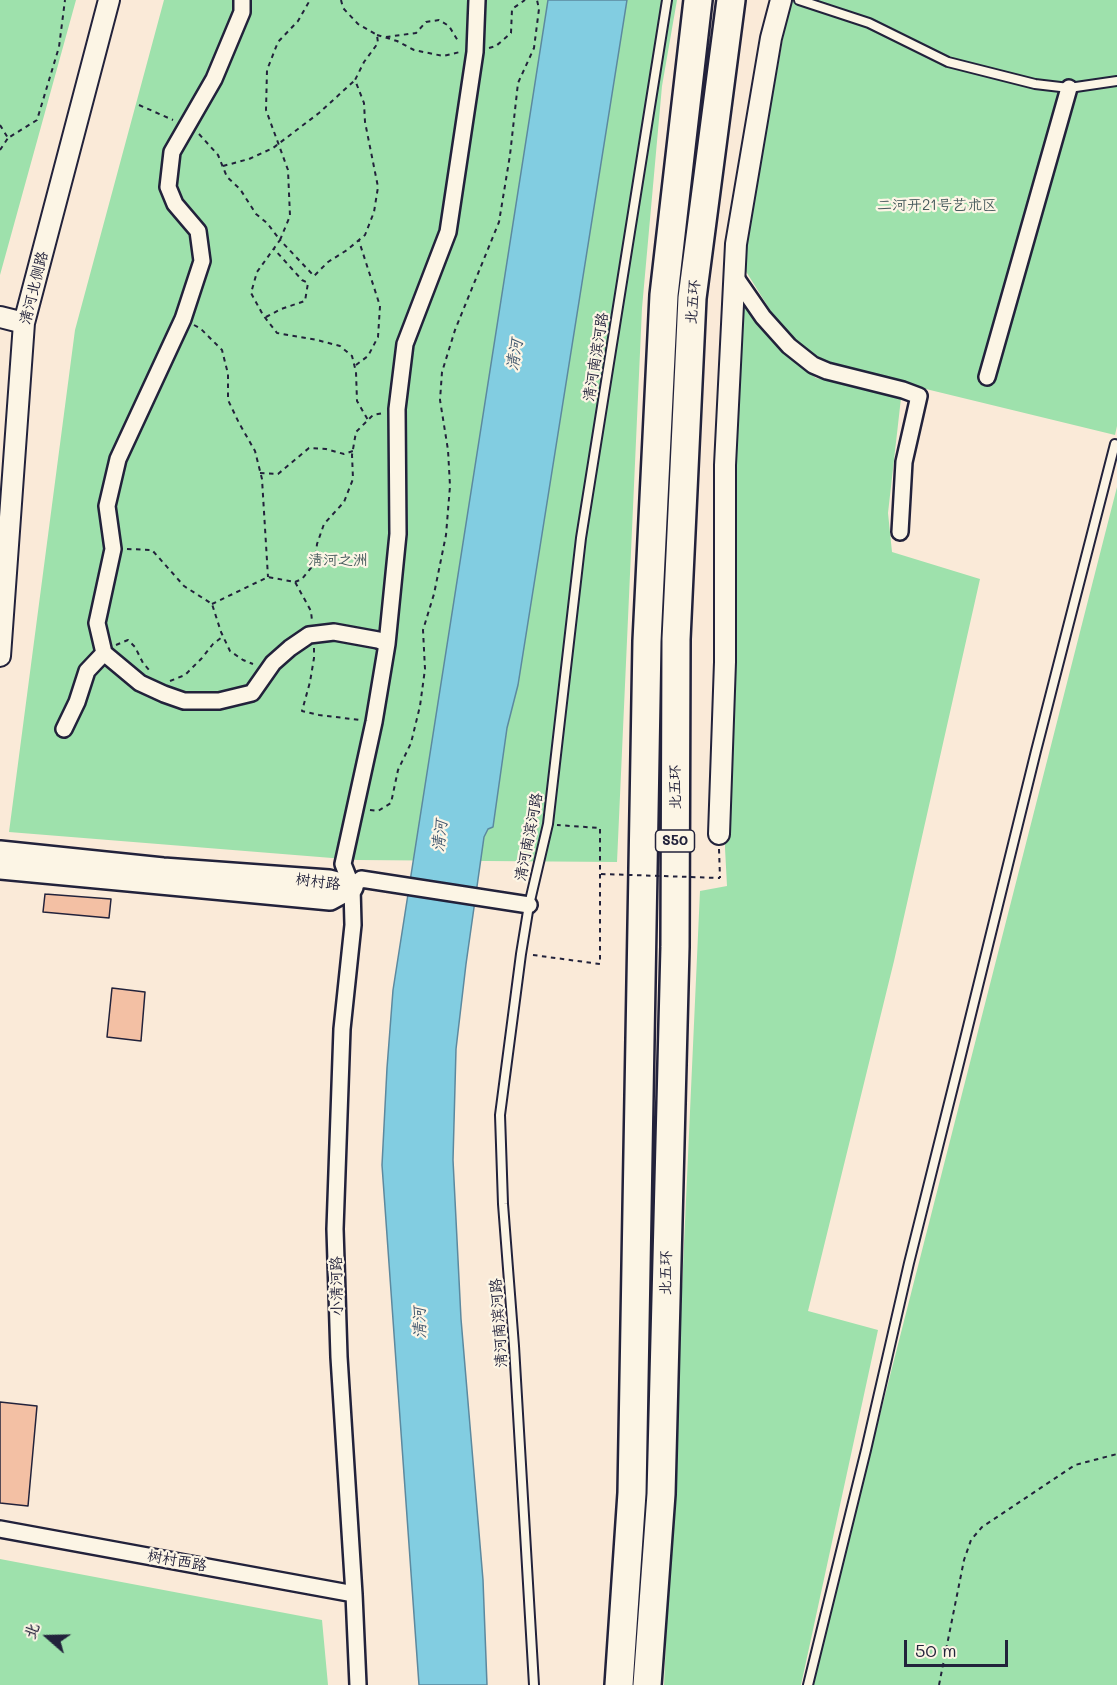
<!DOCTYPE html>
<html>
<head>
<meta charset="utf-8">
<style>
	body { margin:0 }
	#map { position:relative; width:1117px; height:1685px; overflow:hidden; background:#faead8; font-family:Mali,"LXGW WenKai TC",sans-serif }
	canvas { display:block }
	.north { position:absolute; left:18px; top:1607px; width:60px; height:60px; -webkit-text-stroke:4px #fcf5e5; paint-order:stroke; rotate:290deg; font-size:16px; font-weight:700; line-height:24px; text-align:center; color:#22223b }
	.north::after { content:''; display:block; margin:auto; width:21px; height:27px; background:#22223b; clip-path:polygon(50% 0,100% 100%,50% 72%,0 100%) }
	.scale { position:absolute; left:904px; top:1640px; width:104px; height:27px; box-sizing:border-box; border:3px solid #22223b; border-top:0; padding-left:8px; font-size:18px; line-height:21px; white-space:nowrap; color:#22223b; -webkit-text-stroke:4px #fcf5e5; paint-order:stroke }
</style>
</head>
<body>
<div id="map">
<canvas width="1117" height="1685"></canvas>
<div class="north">北</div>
<div class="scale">50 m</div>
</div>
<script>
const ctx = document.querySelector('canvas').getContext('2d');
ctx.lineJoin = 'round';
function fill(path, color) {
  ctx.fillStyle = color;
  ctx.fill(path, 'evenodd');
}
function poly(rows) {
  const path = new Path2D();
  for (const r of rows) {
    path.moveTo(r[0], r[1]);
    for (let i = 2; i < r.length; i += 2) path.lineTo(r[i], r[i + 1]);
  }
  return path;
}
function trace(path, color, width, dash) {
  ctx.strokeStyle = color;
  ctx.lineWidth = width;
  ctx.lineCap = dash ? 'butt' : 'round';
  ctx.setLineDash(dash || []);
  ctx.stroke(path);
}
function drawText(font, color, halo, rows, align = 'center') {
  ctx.font = font + ' Mali,"LXGW WenKai TC",sans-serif';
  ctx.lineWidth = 4.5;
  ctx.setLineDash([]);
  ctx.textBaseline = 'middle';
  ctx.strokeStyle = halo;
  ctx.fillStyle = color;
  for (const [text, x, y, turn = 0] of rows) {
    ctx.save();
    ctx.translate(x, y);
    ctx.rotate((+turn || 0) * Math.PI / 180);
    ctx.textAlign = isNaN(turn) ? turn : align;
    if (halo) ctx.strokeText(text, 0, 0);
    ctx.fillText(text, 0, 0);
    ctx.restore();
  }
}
fill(poly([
	[0,0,76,0,0,275],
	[164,0,677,0,662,86,642,308,617,862,357,860,9,832,75,330],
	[790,0,1117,0,1117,426,1115,435,819,363,785,334,742,265],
	[741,297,792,360,816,378,901,398,888,513,892,552,980,579,894,961,808,1311,878,1330,801,1685,664,1685,700,891,727,886,725,848,731,462],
	[1117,487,1117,1685,811,1685],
	[0,1559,322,1620,328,1685,0,1685]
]), '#9ee1ac');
const water = poly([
	[548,0,627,0,518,685,507,728,493,827,488,829,484,837,466,964,456,1049,453,1160,461,1319,483,1580,487,1685,419,1685,382,1165,387,1068,393,990,548,0]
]);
fill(water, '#82cde1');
trace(water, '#5c899f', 1.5);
const building = poly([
	[45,894,111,899,109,918,43,912,45,894],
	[112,988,145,992,141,1041,107,1037,112,988],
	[0,1402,37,1406,28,1506,0,1503,0,1402]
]);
fill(building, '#f3c0a4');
trace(building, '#22223b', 1.5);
const service = poly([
	[799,0,869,23,948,62,1035,84,1069,88,1117,81],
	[534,1685,514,1346,503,1204,500,1115,521,954,529,905,548,824,581,538,667,0],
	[808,1685,866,1450,909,1263,960,1059,1036,751,1115,444]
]);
const minor = poly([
	[734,275,763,317,789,346,813,365,827,371,903,390,919,396,904,462,900,532],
	[987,377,1069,88],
	[104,653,97,623,113,549,107,506,118,459,183,319,202,261,198,231,175,204,168,187,172,152,214,79,242,12,242,0],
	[64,729,77,702,87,671,104,653,140,683,164,694,184,701,219,701,252,693,273,663,290,648,309,635,334,632,378,640,387,644],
	[352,887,361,879,529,905],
	[0,1529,354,1594],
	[358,1685,354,1594,339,1357,335,1229,342,1029,353,925,352,887,343,864,374,722,387,644,398,534,397,409,405,344,448,232,475,52,477,0]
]);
const tertiary = poly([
	[0,317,24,323],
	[0,656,24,323,109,0],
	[719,834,725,662,725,465,736,244,771,38,781,0]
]);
const secondary = poly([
	[0,852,163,869,329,881,352,887],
	[0,868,330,899,352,887]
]);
const motorway = poly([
	[619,1685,632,1493,647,641,664,295,698,0],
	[647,1685,661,1494,675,947,676,639,692,298,731,0]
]);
trace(service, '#22223b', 12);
trace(minor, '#22223b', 20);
trace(tertiary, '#22223b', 24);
trace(secondary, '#22223b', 26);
trace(motorway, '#22223b', 32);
trace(poly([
	[341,0,343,8,358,24,377,35,378,43,364,62,355,80,364,103,365,122,378,187,374,212,365,235,347,250,328,262,314,276,280,240,257,272,251,293,263,315,277,333,317,340,340,346,352,356,356,372,357,401,368,420],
	[377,35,397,41,414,50,443,56,460,52],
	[386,37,416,33,426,22,439,20,449,26,458,41,460,42],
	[489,48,496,46,511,33,512,9,525,0],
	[139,105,173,120],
	[0,125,8,138,37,120,59,47,65,0],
	[199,134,218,155,227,177,240,189,256,214,267,223,280,240],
	[0,150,8,138],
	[223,166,249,159,273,148,319,113,354,81],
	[280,240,290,216,288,170,266,110,267,70,278,42,298,21,310,0],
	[266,317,281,309,305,301,308,283,302,280,274,249],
	[194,325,201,329,222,350,228,374,228,400,239,423,255,451,262,479,268,577],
	[356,365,368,356,378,337,380,306,359,241],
	[260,473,278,474,309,448,326,449,344,454,353,451],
	[127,549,152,550,184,586,212,604,221,632,230,651,243,660,253,664],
	[295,582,302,579,315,563,317,544,324,524,344,502,353,479,352,455,356,432,373,415,383,413],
	[212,604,268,577,295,582,311,611,312,621],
	[116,645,128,640,135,647,143,663,150,671],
	[314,648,314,658,310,682,302,711,319,715,360,720],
	[170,681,185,675,202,658,213,644,222,637],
	[370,810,378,811,391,803,398,770,411,743,420,706,425,669,423,630,434,594,446,535,450,486,448,450,440,400,442,372,455,330,499,222,510,155,518,83,534,48,539,9,537,0],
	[719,849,720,878],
	[533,955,600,964,600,828,557,825],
	[939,1685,964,1560,971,1540,982,1527,1075,1465,1117,1454]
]), '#22223b', 2, [4.5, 4.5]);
trace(service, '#fcf5e5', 8);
trace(minor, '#fcf5e5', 15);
trace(tertiary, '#fcf5e5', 20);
trace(secondary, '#fcf5e5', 21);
trace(motorway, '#fcf5e5', 27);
trace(poly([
	[601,874,720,878]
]), '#22223b', 2, [4.5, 4.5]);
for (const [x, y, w] of [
	[675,841,39]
]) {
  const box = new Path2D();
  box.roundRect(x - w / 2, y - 11, w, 22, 4.5);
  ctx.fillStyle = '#fcf5e5';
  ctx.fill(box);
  trace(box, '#22223b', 1.5);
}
drawText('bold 14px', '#22223b', null, [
	["S50",675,841]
]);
drawText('15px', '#475b5d', '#fcf5e5', [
	["二河开21号艺术区",937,205],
	["清河之洲",338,560]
]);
drawText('15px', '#22223b', '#fcf5e5', [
	["清河北侧路",34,288,-76],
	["北五环",693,302,-85],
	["清河南滨河路",596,357,-81],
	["北五环",675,787,-90],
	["清河南滨河路",529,837,-79],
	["树村路",318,882,7],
	["北五环",666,1273,-89],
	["小清河路",337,1286,-91],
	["清河南滨河路",499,1323,-94],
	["树村西路",177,1561,10]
]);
drawText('italic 16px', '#3f556d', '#fcf5e5', [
	["清河",515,355,-81],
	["清河",440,836,-84],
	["清河",420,1323,-92]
]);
</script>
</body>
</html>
